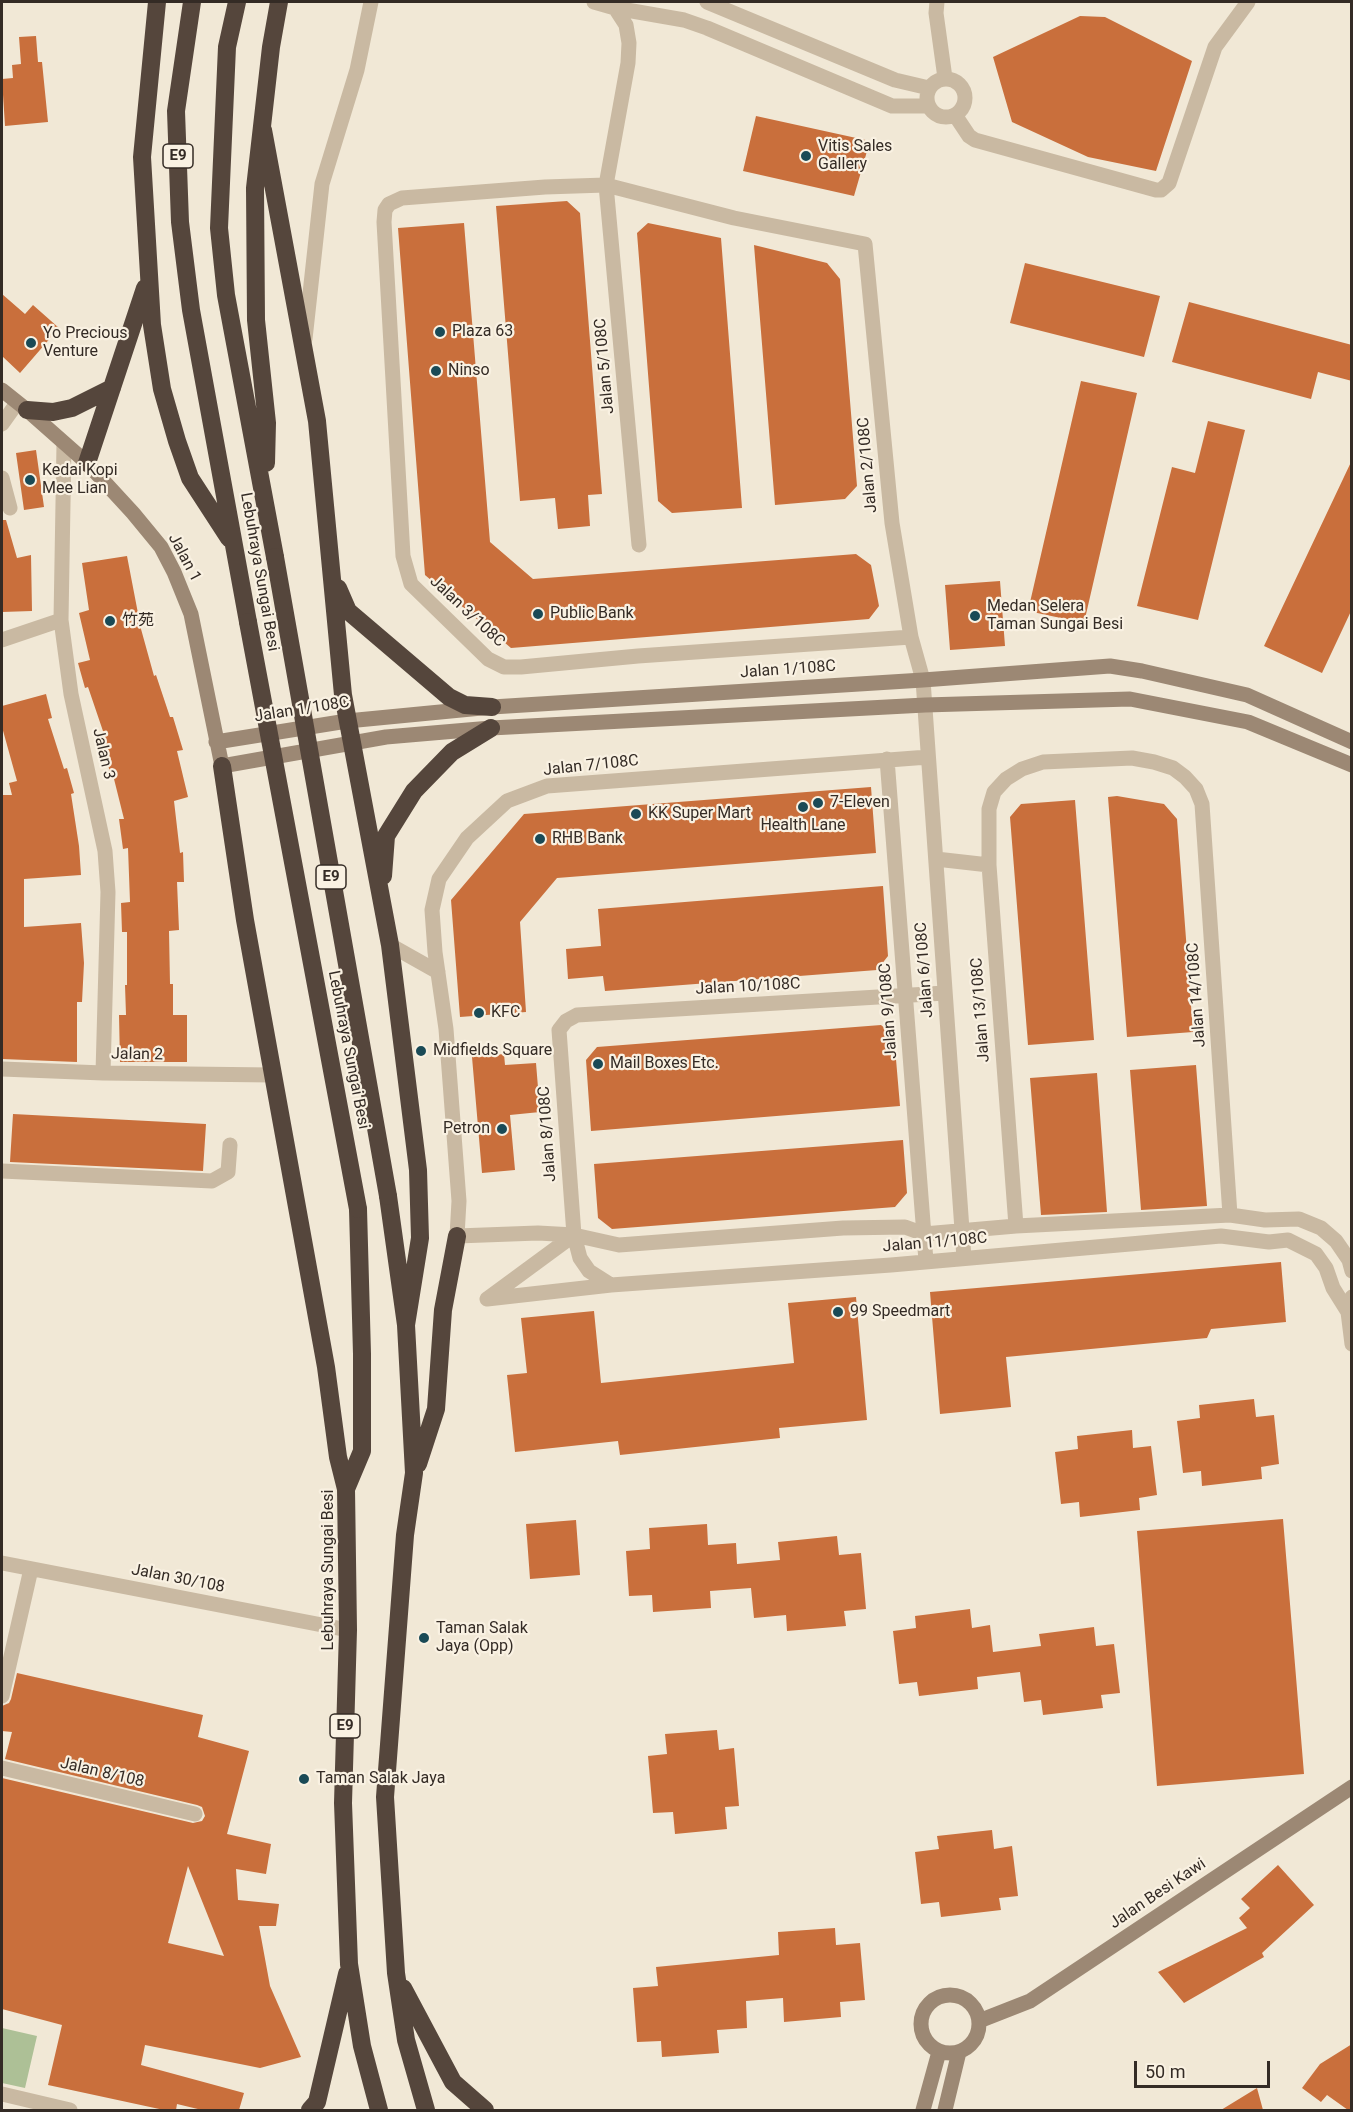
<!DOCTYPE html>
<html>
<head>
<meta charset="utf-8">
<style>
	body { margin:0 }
	#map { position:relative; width:1353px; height:2112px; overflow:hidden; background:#f1e8d6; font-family:Roboto,sans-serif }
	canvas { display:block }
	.frame { position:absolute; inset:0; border:3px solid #342b25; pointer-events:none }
	.scale { position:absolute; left:1134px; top:2061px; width:136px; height:27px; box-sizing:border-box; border:3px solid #342b25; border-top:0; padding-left:8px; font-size:18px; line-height:21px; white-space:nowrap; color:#342b25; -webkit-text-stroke:4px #f9f1e2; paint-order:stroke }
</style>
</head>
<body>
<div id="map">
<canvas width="1353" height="2112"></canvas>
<div class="frame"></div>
<div class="scale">50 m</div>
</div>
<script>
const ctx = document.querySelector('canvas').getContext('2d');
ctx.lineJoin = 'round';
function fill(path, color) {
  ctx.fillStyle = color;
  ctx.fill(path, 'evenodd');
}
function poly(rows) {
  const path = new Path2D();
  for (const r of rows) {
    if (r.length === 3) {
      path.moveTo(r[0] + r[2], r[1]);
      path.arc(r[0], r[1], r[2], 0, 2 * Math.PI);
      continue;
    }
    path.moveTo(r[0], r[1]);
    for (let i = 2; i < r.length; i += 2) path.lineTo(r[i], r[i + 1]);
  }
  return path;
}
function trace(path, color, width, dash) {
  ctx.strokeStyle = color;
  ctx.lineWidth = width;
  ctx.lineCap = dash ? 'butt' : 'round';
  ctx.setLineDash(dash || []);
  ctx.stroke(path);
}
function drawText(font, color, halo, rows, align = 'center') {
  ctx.font = font + ' Roboto,"Noto Sans SC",sans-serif';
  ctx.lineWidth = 4.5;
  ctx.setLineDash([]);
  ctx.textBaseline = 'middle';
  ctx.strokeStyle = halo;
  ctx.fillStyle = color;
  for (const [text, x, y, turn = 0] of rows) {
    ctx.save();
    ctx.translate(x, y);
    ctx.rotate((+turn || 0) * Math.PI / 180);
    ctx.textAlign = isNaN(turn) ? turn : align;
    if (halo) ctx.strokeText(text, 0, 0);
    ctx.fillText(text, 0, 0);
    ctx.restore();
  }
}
fill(poly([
	[2,2028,37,2036,25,2088,2,2083]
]), '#adc096');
fill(poly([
	[1080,16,1105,17,1192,61,1156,171,1088,157,1012,122,993,57],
	[36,36,38,62,42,62,48,122,5,126,2,79,13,78,12,65,21,64,19,37],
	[756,116,870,141,854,196,743,171],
	[567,201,580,213,602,494,588,495,590,526,558,529,555,498,520,501,496,206],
	[464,223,490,542,533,579,856,554,871,565,879,606,869,619,511,648,425,575,398,228],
	[648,223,721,238,742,508,672,513,658,501,637,233],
	[754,245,827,263,840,279,857,486,845,499,775,505],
	[1025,263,1160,296,1144,357,1010,323],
	[2,294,25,314,33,305,59,328,20,373,2,356],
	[1189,302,1352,345,1352,381,1318,372,1311,399,1172,362],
	[1081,381,1137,393,1084,623,1028,611],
	[1208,421,1245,430,1198,620,1137,606,1172,467,1195,473],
	[36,450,44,507,24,510,16,453],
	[1352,460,1352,609,1322,673,1264,646],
	[2,520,6,520,17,558,31,555,32,611,2,612],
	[127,556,141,629,154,676,156,675,170,717,173,717,183,750,177,751,188,797,174,801,180,853,183,852,184,882,177,882,179,930,169,931,170,984,173,984,173,1015,187,1015,187,1062,120,1062,119,1015,126,1015,125,985,127,985,127,932,122,932,121,903,130,902,128,848,123,849,119,819,124,819,112,771,110,772,100,739,105,737,88,687,85,688,78,663,90,660,79,613,89,610,82,563],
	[1000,581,1005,646,950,650,945,585],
	[46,694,52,718,48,719,64,769,67,768,74,793,71,794,79,846,81,875,24,879,24,927,81,923,84,963,82,1002,77,1002,77,1062,2,1059,2,795,12,795,9,783,17,781,2,727,2,706],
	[871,787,876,853,557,878,520,922,526,1012,460,1017,451,900,524,814],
	[1117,796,1164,804,1177,819,1193,1032,1127,1037,1108,797],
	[1075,800,1094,1040,1028,1045,1010,817,1021,804],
	[883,886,888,956,877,970,605,991,603,976,568,979,566,949,601,946,598,909],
	[881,1025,894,1036,900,1106,591,1131,586,1060,597,1047],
	[504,1054,505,1065,536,1063,540,1112,510,1115,515,1170,482,1173,472,1057],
	[1196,1065,1207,1206,1141,1210,1130,1070],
	[1097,1073,1107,1212,1041,1215,1030,1078],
	[13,1114,206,1124,203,1171,10,1162],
	[903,1140,907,1193,895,1207,612,1229,598,1218,594,1164],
	[1281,1262,1286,1322,1211,1329,1207,1338,1006,1357,1011,1407,940,1414,930,1292],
	[856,1297,867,1420,779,1428,780,1438,620,1455,618,1441,515,1452,507,1375,527,1373,521,1318,594,1311,601,1383,794,1363,788,1303],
	[1254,1399,1256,1417,1274,1415,1279,1464,1261,1467,1262,1479,1202,1486,1201,1471,1183,1473,1177,1421,1200,1418,1199,1405],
	[1132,1430,1133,1448,1151,1446,1157,1495,1139,1498,1140,1510,1080,1517,1079,1502,1061,1504,1055,1452,1078,1449,1077,1436],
	[1283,1519,1304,1774,1157,1786,1137,1531],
	[576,1520,580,1575,530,1579,526,1524],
	[707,1524,708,1545,736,1543,737,1564,780,1560,778,1542,837,1536,839,1555,861,1553,866,1609,844,1611,846,1626,787,1631,786,1615,754,1618,751,1588,710,1591,711,1608,653,1612,652,1595,629,1596,626,1551,650,1549,649,1528],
	[970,1609,972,1628,990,1625,993,1652,1041,1646,1039,1634,1094,1627,1096,1646,1114,1644,1120,1693,1101,1695,1103,1708,1043,1715,1041,1700,1024,1702,1020,1672,977,1677,978,1689,919,1696,917,1682,899,1684,893,1631,916,1628,915,1616],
	[17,1673,203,1715,198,1737,249,1751,227,1834,271,1844,266,1874,236,1869,238,1900,279,1904,276,1926,259,1926,270,1986,301,2057,260,2068,145,2045,141,2065,244,2093,239,2110,202,2110,177,2104,176,2110,164,2110,48,2085,62,2025,2,2009,2,1778,193,1823,202,1821,205,1816,202,1807,197,1805,5,1759,12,1732,2,1731,2,1706,9,1703,11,1699],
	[188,1866,224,1956,168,1943],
	[717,1730,719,1750,734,1748,739,1806,725,1807,727,1829,675,1834,673,1812,653,1813,648,1756,667,1754,665,1734],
	[992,1830,994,1849,1012,1846,1018,1896,999,1898,1001,1910,941,1917,939,1902,921,1904,915,1852,939,1849,937,1836],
	[1278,1865,1314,1905,1262,1953,1264,1957,1184,2003,1158,1972,1247,1928,1239,1918,1250,1908,1241,1899],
	[835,1928,836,1945,860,1943,865,2000,840,2002,841,2017,784,2022,783,1998,746,2001,747,2028,717,2030,719,2053,662,2057,661,2041,637,2042,633,1988,658,1986,656,1967,779,1955,778,1932],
	[1352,2044,1352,2110,1348,2110,1327,2095,1321,2102,1302,2088,1320,2064],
	[1257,2088,1263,2110,1221,2110]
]), '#c96f3c');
trace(poly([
	[594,2,615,8,684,20,707,28,892,106,928,106],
	[614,2,615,8,626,25,629,43,628,63,606,185,639,545],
	[707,2,895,80,929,88],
	[937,2,936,13,945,78],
	[946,98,19],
	[955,115,969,136,975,140,1156,190,1161,190,1169,183,1215,47,1248,2],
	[305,339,322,184,357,70,371,2],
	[2,424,17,403],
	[64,444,61,620,71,694,105,851,108,892,103,1073],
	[2,478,10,508],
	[911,637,638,656,521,667,504,667,488,659,411,584,403,556,384,222,385,210,389,204,402,198,545,187,606,185,734,218,865,244,892,523,911,637,923,680,964,1258],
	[2,640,61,620],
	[928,757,547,786,507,801,467,838,439,879,432,910,435,952,446,1029,459,1201,457,1236,538,1233,574,1235,619,1245,843,1228,905,1227,924,1234,1016,1226,1230,1215,1265,1220,1299,1219,1321,1228,1336,1241,1349,1260,1352,1271],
	[887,759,926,1261],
	[936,859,989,865],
	[390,945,438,972],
	[2,1069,103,1073,273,1075],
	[2,1171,212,1181,228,1172,230,1145],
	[1016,1226,989,865,989,809,994,792,1006,779,1022,769,1043,762,1132,758,1154,762,1173,768,1185,777,1196,789,1202,804,1230,1215],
	[611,1285,589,1271,580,1258,574,1235,559,1030,566,1021,577,1015,945,993],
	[1352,1297,1348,1312,1352,1344],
	[487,1299,611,1285,891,1265,1221,1236,1269,1242,1288,1240,1316,1254,1326,1268,1333,1288,1348,1312],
	[487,1299,574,1235],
	[2,1563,348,1630],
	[2,1696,31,1569],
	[2,1768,195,1814],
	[2,2094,70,2110]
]), '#c9b9a2', 15);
trace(poly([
	[2,390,27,410,87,463,133,513,161,547,174,572,191,614,222,766,386,737,491,728,925,705,1130,699,1248,722,1352,765],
	[216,742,347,721,492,707,923,680,1110,666,1142,671,1247,695,1352,742],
	[950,2024,29],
	[979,2021,1030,2001,1352,1787],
	[923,2110,939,2052],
	[945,2110,959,2052]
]), '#9c8874', 15);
trace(poly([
	[157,2,142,157,152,325,162,389,177,441,190,478,229,538],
	[192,2,176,111,180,222,191,310,248,622],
	[237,2,227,47,219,228,226,295,275,557],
	[263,130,317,421,343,695,390,945,418,1170,420,1238,406,1325],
	[27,410,53,412,72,408,112,388],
	[87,463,145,288],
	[266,463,267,423,256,320,255,188,271,47,279,2],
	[338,588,348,611,449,697,465,705,492,707],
	[222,766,245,920,326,1367,338,1457,346,1489],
	[383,876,386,836,414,791,452,752,491,728],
	[388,1196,406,1325,414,1473,405,1535,385,1797,396,1973,406,2040,426,2110],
	[358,1209,362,1354,362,1451,346,1489,348,1630,343,1803,349,1964,362,2046,379,2110],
	[418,1464,436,1409,443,1310,457,1236],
	[403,1988,453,2082,485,2110],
	[310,2110,317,2102,347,1974]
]), '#55463c', 18);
trace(poly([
	[275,557,388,1196],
	[248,622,358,1209]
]), '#55463c', 18);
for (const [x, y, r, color] of [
	[806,156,6,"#1a4a56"],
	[440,332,6,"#1a4a56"],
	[31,343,6,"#1a4a56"],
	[436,371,6,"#1a4a56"],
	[30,480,6,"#1a4a56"],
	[538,614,6,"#1a4a56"],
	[975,616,6,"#1a4a56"],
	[110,621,6,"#1a4a56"],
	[818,803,6,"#1a4a56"],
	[803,807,6,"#1a4a56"],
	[636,814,6,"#1a4a56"],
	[540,839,6,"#1a4a56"],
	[479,1013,6,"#1a4a56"],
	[421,1051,6,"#1a4a56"],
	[598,1064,6,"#1a4a56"],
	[502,1129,6,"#1a4a56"],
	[838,1312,6,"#1a4a56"],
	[424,1638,6,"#1a4a56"],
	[304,1779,6,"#1a4a56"]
]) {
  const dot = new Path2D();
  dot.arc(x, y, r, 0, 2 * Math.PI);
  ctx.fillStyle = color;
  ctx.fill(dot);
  trace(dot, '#f9f1e2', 2);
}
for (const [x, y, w] of [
	[178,156,30],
	[331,877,30],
	[345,1726,30]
]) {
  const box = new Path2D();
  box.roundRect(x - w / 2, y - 12, w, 24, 4.5);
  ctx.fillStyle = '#f9f1e2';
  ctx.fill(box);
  trace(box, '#342b25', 1.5);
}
drawText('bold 15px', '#342b25', null, [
	["E9",178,156],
	["E9",331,877],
	["E9",345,1726]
]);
drawText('16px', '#342b25', '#f9f1e2', [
	["Vitis Sales",818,147],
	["Gallery",818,165],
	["Plaza 63",452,332],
	["Yo Precious",43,334],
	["Venture",43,352],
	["Ninso",448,371],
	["Kedai Kopi",42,471],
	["Mee Lian",42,489],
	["Medan Selera",987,607],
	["Taman Sungai Besi",987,625],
	["Public Bank",550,614],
	["竹苑",122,621],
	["7-Eleven",830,803],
	["KK Super Mart",648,814],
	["Health Lane",803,826,"center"],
	["RHB Bank",552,839],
	["KFC",491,1013],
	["Midfields Square",433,1051],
	["Mail Boxes Etc.",610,1064],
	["Petron",490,1129,"right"],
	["99 Speedmart",850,1312],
	["Taman Salak",436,1629],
	["Jaya (Opp)",436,1647],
	["Taman Salak Jaya",316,1779]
], 'left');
drawText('16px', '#342b25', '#f9f1e2', [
	["Jalan 5/108C",605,366,-95],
	["Jalan 2/108C",868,465,-95],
	["Jalan 1",184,558,62],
	["Lebuhraya Sungai Besi",259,572,80],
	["Jalan 3/108C",467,612,43],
	["Jalan 1/108C",788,670,-4],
	["Jalan 1/108C",302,710,-9],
	["Jalan 3",103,754,77],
	["Jalan 7/108C",591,766,-6],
	["Jalan 6/108C",925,970,-94],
	["Jalan 10/108C",748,987,-3],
	["Jalan 14/108C",1197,995,-94],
	["Jalan 13/108C",981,1010,-94],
	["Jalan 9/108C",889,1011,-94],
	["Lebuhraya Sungai Besi",348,1050,79],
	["Jalan 2",137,1055,1],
	["Jalan 8/108C",548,1134,-94],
	["Jalan 11/108C",935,1243,-5],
	["Lebuhraya Sungai Besi",329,1570,-90],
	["Jalan 30/108",178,1579,11],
	["Jalan 8/108",102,1773,13],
	["Jalan Besi Kawi",1158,1894,-34]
]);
</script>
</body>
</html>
